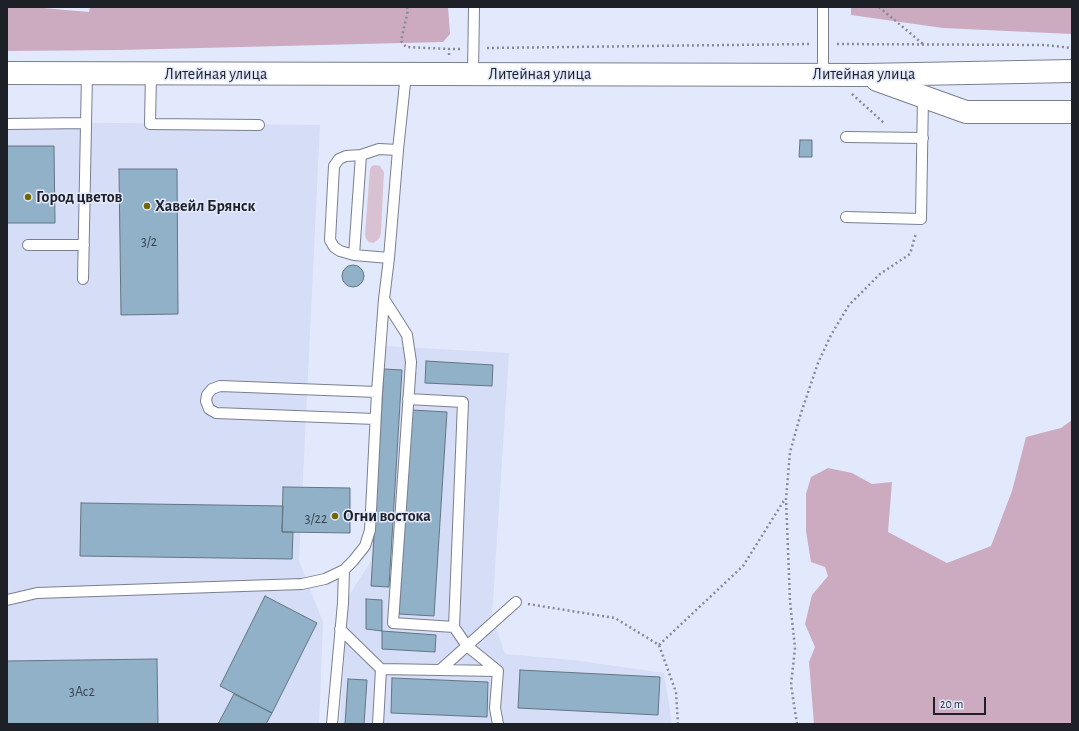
<!DOCTYPE html>
<html>
<head>
<meta charset="utf-8">
<style>
	body { margin:0 }
	#map { position:relative; width:1079px; height:731px; overflow:hidden; background:#e3e9fc; font-family:"Alegreya Sans",sans-serif }
	canvas { display:block }
	.frame { position:absolute; inset:0; border:8px solid #1e2027; pointer-events:none }
	.scale { position:absolute; left:933px; top:697px; width:53px; height:18px; box-sizing:border-box; border:2px solid #1e2027; border-top:0; padding-left:5px; font-size:12px; line-height:14px; white-space:nowrap; color:#1e2027; -webkit-text-stroke:3px #e3e9fc; paint-order:stroke }
</style>
</head>
<body>
<div id="map">
<canvas width="1079" height="731"></canvas>
<div class="frame"></div>
<div class="scale">20 m</div>
</div>
<script>
const ctx = document.querySelector('canvas').getContext('2d');
ctx.lineJoin = 'round';
function fill(path, color) {
  ctx.fillStyle = color;
  ctx.fill(path, 'evenodd');
}
function poly(rows) {
  const path = new Path2D();
  for (const r of rows) {
    if (r.length === 3) {
      path.moveTo(r[0] + r[2], r[1]);
      path.arc(r[0], r[1], r[2], 0, 2 * Math.PI);
      continue;
    }
    path.moveTo(r[0], r[1]);
    for (let i = 2; i < r.length; i += 2) path.lineTo(r[i], r[i + 1]);
  }
  return path;
}
function trace(path, color, width, dash) {
  ctx.strokeStyle = color;
  ctx.lineWidth = width;
  ctx.lineCap = dash ? 'butt' : 'round';
  ctx.setLineDash(dash || []);
  ctx.stroke(path);
}
function drawText(font, color, halo, rows, align = 'center') {
  ctx.font = font + ' "Alegreya Sans",sans-serif';
  ctx.lineWidth = 3;
  ctx.setLineDash([]);
  ctx.textBaseline = 'middle';
  ctx.strokeStyle = halo;
  ctx.fillStyle = color;
  for (const [text, x, y, turn = 0] of rows) {
    ctx.save();
    ctx.translate(x, y);
    ctx.rotate((+turn || 0) * Math.PI / 180);
    ctx.textAlign = isNaN(turn) ? turn : align;
    if (halo) ctx.strokeText(text, 0, 0);
    ctx.fillText(text, 0, 0);
    ctx.restore();
  }
}
fill(poly([
	[7,122,320,125,299,561,323,622,319,724,7,724],
	[385,346,509,353,492,616,505,654,573,660,664,673,672,724,340,724,348,597,371,561]
]), '#d5ddf7');
fill(poly([
	[375,165,380,166,384,172,381,233,379,239,373,243,369,242,366,239,365,234,370,169,372,166]
]), '#d8c1d0');
fill(poly([
	[7,7,31,7,89,12,90,7,448,7,450,34,443,42,120,50,7,51],
	[851,7,1072,7,1072,34,943,28,851,15],
	[1072,420,1072,724,814,724,809,662,815,647,805,624,812,595,828,576,825,567,811,562,806,531,806,494,811,477,828,468,852,473,872,484,892,482,888,532,947,563,991,546,1012,491,1026,437,1061,428]
]), '#ccaac0');
const building = poly([
	[800,140,812,140,812,157,799,157,800,140],
	[7,146,54,146,55,223,7,223,7,146],
	[119,169,177,169,178,314,121,315,119,169],
	[353,276,11],
	[426,361,493,365,492,386,425,383,426,361],
	[384,369,402,370,389,587,371,586,384,369],
	[412,410,447,412,434,616,399,614,412,410],
	[283,487,350,488,350,533,282,532,283,487],
	[81,503,283,506,282,532,293,532,292,559,80,556,81,503],
	[265,596,317,623,272,713,220,686,265,596],
	[366,599,382,600,382,631,366,629,366,599],
	[382,631,436,635,435,652,382,649,382,631],
	[157,659,158,724,7,724,7,661,157,659],
	[520,670,660,677,658,715,518,708,520,670],
	[392,678,488,682,487,717,391,713,392,678],
	[348,679,367,680,364,724,345,724,348,679],
	[234,694,272,713,266,724,218,724,234,694]
]);
fill(building, '#90b1c8');
trace(building, '#657581', 1);
const lane = poly([
	[151,74,150,124,259,125],
	[473,74,474,7],
	[823,74,823,7],
	[7,124,86,123],
	[846,137,923,138],
	[846,217,921,219,923,96],
	[28,245,84,245],
	[354,255,361,155],
	[389,258,354,255,340,251,334,247,330,240,334,166,339,159,346,156,361,155,379,149,398,150],
	[83,279,87,74],
	[384,299,407,335,411,362,393,623,454,627,467,646,498,671],
	[408,399,463,402,454,627],
	[375,419,216,413,209,409,206,401,207,395,212,389,220,386,377,392],
	[7,600,37,593,302,584,325,579,344,570,353,561,365,546,370,530,377,392,384,299,389,258,398,150,406,74],
	[340,629,381,669,378,724],
	[381,669,498,671,495,708,498,724],
	[440,670,516,602],
	[332,724,343,603,344,570]
]);
const primary = poly([
	[7,73,864,75,1072,71],
	[877,80,966,112,1072,112]
]);
trace(lane, '#7a7f90', 12);
trace(primary, '#7a7f90', 24);
trace(poly([
	[407,7,408,10,401,41,406,47,449,49],
	[879,7,923,44],
	[837,44,1045,45,1072,48],
	[487,48,810,44],
	[449,55,449,49,460,49],
	[852,94,884,123],
	[528,604,615,618,659,645,676,692,678,724],
	[659,645,743,566,785,499],
	[797,724,791,685,795,648,790,601,786,499,790,452,801,413,818,363,831,335,849,305,880,274,910,254,916,233]
]), '#878b98', 2.5, [2, 3]);
trace(lane, '#fff', 10);
trace(primary, '#fff', 22);
for (const [x, y, r, color] of [
	[28,197,4,"#736800"],
	[147,206,4,"#736800"],
	[335,516,4,"#736800"]
]) {
  const dot = new Path2D();
  dot.arc(x, y, r, 0, 2 * Math.PI);
  ctx.fillStyle = color;
  ctx.fill(dot);
  trace(dot, '#e3e9fc', 1.5);
}
drawText('14px', '#3a444f', null, [
	["3/2",149,242],
	["3/22",316,519],
	["3Ас2",82,692]
]);
drawText('16px', '#1e2027', '#e3e9fc', [
	["Литейная улица",216,74],
	["Литейная улица",540,74],
	["Литейная улица",864,74]
]);
drawText('bold 16px', '#1e2027', '#e3e9fc', [
	["Город цветов",36,197],
	["Хавейл Брянск",155,206],
	["Огни востока",343,516]
], 'left');
</script>
</body>
</html>
